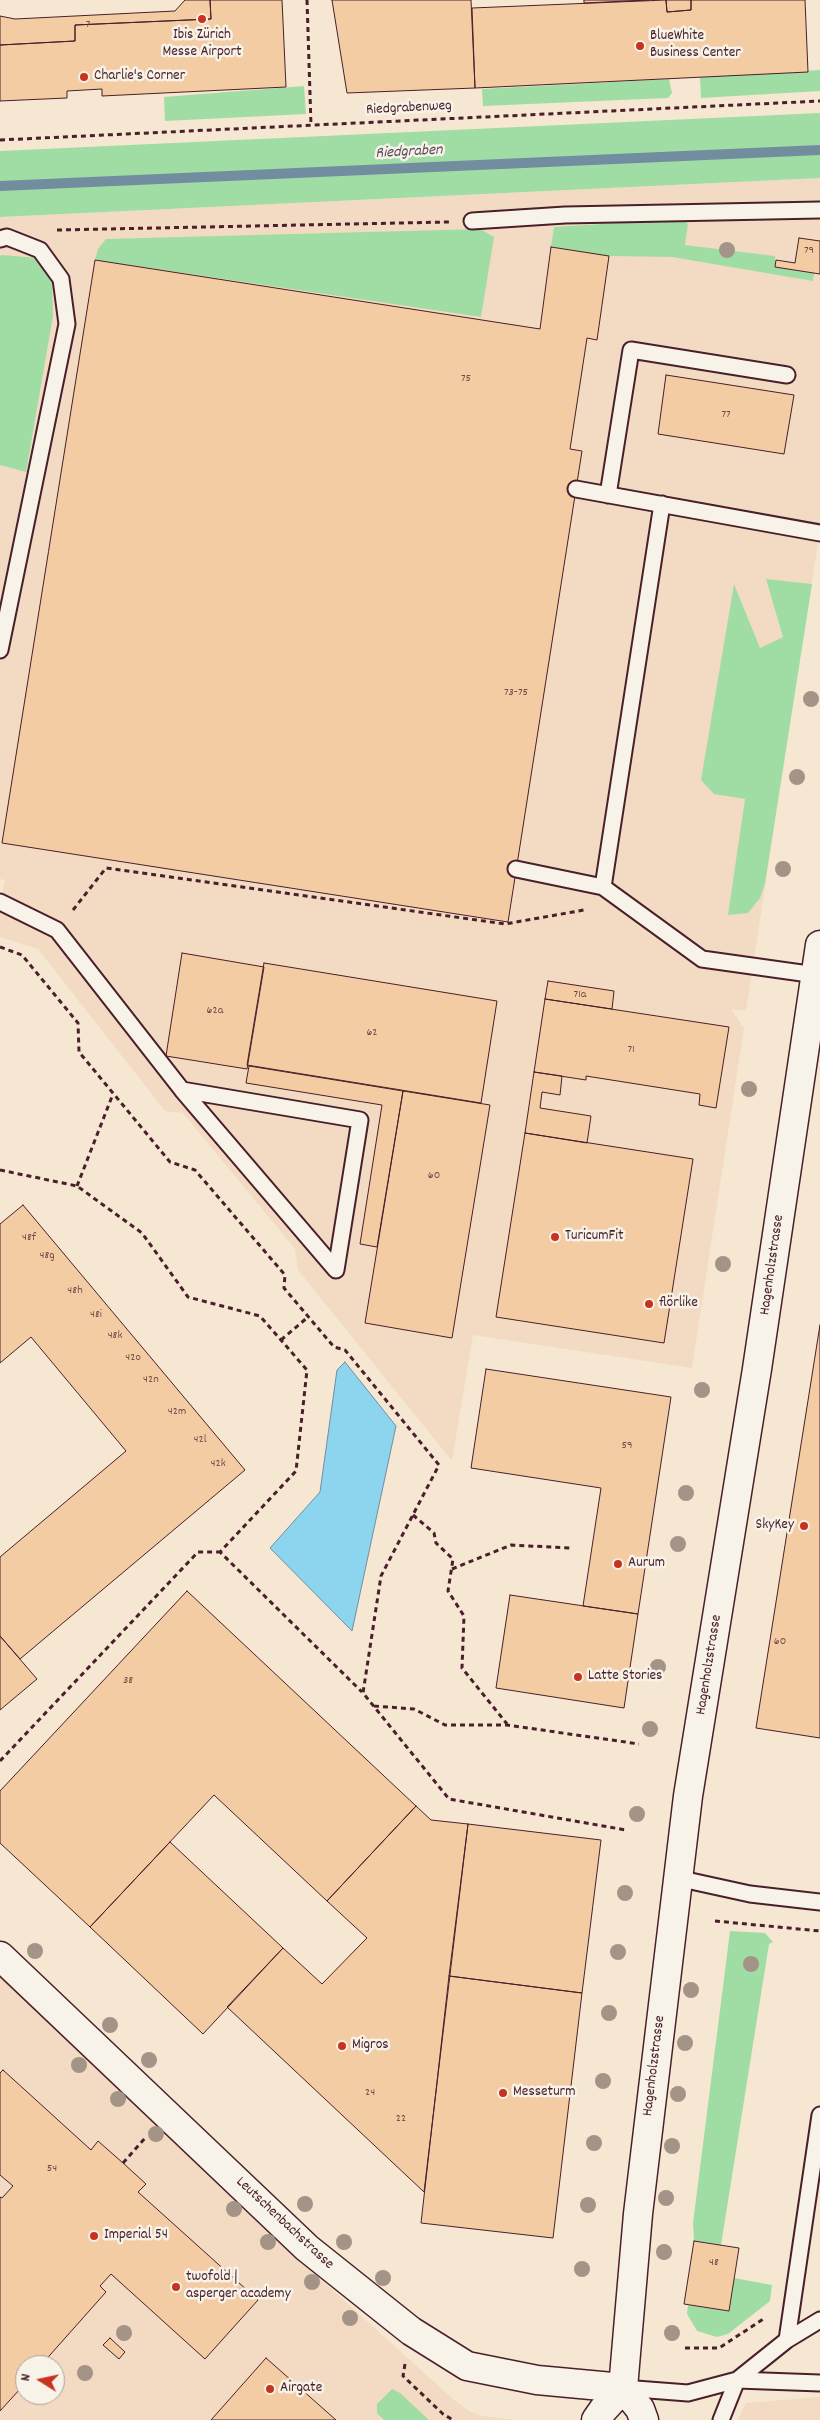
<!DOCTYPE html>
<html>
<head>
<meta charset="utf-8">
<style>
	body { margin:0 }
	#map { position:relative; width:820px; height:2420px; overflow:hidden; background:#f6e7d3; font-family:Dekko,sans-serif }
	canvas { display:block }
	.north { position:absolute; left:15px; top:2355px; width:50px; height:50px; box-sizing:border-box; background:#f7f3e8; border:1px solid #b29e9c; border-radius:50%; rotate:280deg; font-size:14px; font-weight:700; line-height:20px; text-align:center; color:#4a1f2b }
	.north::after { content:''; display:block; margin:auto; width:18px; height:22px; background:#c8321e; clip-path:polygon(50% 0,100% 100%,50% 72%,0 100%) }
</style>
</head>
<body>
<div id="map">
<canvas width="820" height="2420"></canvas>
<div class="north">N</div>
</div>
<script>
const ctx = document.querySelector('canvas').getContext('2d');
ctx.lineJoin = 'round';
function fill(path, color) {
  ctx.fillStyle = color;
  ctx.fill(path, 'evenodd');
}
function poly(rows) {
  const path = new Path2D();
  for (const r of rows) {
    path.moveTo(r[0], r[1]);
    for (let i = 2; i < r.length; i += 2) path.lineTo(r[i], r[i + 1]);
  }
  return path;
}
function trace(path, color, width, dash) {
  ctx.strokeStyle = color;
  ctx.lineWidth = width;
  ctx.lineCap = dash ? 'butt' : 'round';
  ctx.setLineDash(dash || []);
  ctx.stroke(path);
}
function drawText(font, color, halo, rows, align = 'center') {
  ctx.font = font + ' Dekko,sans-serif';
  ctx.lineWidth = 5;
  ctx.setLineDash([]);
  ctx.textBaseline = 'middle';
  ctx.strokeStyle = halo;
  ctx.fillStyle = color;
  for (const [text, x, y, turn = 0] of rows) {
    ctx.save();
    ctx.translate(x, y);
    ctx.rotate((+turn || 0) * Math.PI / 180);
    ctx.textAlign = isNaN(turn) ? turn : align;
    if (halo) ctx.strokeText(text, 0, 0);
    ctx.fillText(text, 0, 0);
    ctx.restore();
  }
}
fill(poly([
	[820,178,820,529,746,1011,731,1009,744,1028,692,1368,473,1335,452,1461,298,1270,295,1249,183,1113,165,1111,38,949,0,937,0,903,5,880,0,879,0,217],
	[0,1976,316,2275,453,2399,469,2411,482,2416,518,2420,0,2420],
	[25,2365,55,2365,55,2395,25,2395],
	[820,2397,820,2420,738,2420,746,2403]
]), '#f2dbc2');
fill(poly([
	[820,70,820,91,701,98,700,77],
	[669,79,672,93,668,98,483,106,482,89],
	[304,86,306,114,165,121,164,97],
	[820,113,820,178,0,217,0,151],
	[682,219,688,224,685,245,775,256,775,267,814,273,813,281,672,257,609,256,551,247,554,227],
	[480,229,494,237,481,317,95,260,98,249,106,239],
	[2,255,38,258,52,280,53,316,26,472,0,465,0,256],
	[766,579,812,584,765,883,760,898,748,913,728,915,745,799,714,794,701,780,734,584,760,648,783,637],
	[730,1931,765,1933,773,1942,769,1944,721,2245,694,2241,693,2223],
	[734,2278,772,2285,770,2301,728,2334,717,2337,697,2331,687,2314,688,2305,729,2311],
	[392,2389,400,2393,429,2420,384,2420,377,2413,377,2404]
]), '#a0dda4');
const water = poly([
	[345,1362,396,1426,352,1631,270,1548,320,1492,337,1370,345,1362]
]);
fill(water, '#8dd4ee');
trace(water, '#728ca0', 1);
trace(poly([
	[0,186,820,150]
]), '#728ca0', 10);
const building = poly([
	[185,0,210,0,211,19,75,25,75,41,0,45,0,16,15,19,175,11,185,0],
	[210,0,282,0,286,87,102,96,102,89,67,91,67,98,0,101,0,45,75,41,75,25,211,19,210,0],
	[332,0,471,0,475,88,347,93,332,0],
	[584,0,649,0,584,3,584,0],
	[666,0,667,12,691,10,691,0,805,0,808,72,475,88,472,8,666,0],
	[666,0,691,0,691,10,667,12,666,0],
	[799,238,820,241,820,274,775,267,776,260,795,263,799,238],
	[551,247,609,256,597,340,587,338,570,449,582,451,508,922,2,843,95,260,540,329,551,247],
	[666,375,794,395,784,454,658,434,666,375],
	[182,953,264,967,247,1069,166,1056,182,953],
	[264,963,497,1001,481,1103,247,1065,264,963],
	[548,981,614,991,612,1009,545,999,548,981],
	[545,999,729,1027,716,1108,699,1105,700,1094,586,1076,586,1080,534,1072,545,999],
	[249,1066,403,1091,377,1247,360,1244,382,1105,246,1083,249,1066],
	[534,1072,562,1076,560,1095,542,1092,540,1108,591,1116,587,1143,525,1133,534,1072],
	[403,1091,490,1105,452,1338,365,1323,403,1091],
	[525,1133,693,1159,664,1343,496,1317,525,1133],
	[23,1205,245,1470,20,1659,0,1636,0,1557,126,1451,31,1337,0,1363,0,1224,23,1205],
	[820,1325,820,1738,756,1728,820,1325],
	[486,1369,671,1397,638,1614,583,1606,601,1488,471,1468,486,1369],
	[187,1591,416,1806,327,1901,214,1795,90,1927,0,1843,0,1791,187,1591],
	[510,1595,638,1614,624,1708,496,1688,510,1595],
	[0,1636,37,1679,0,1710,0,1636],
	[416,1806,431,1820,468,1824,424,2192,227,2007,283,1948,322,1984,361,1944,367,1938,327,1901,416,1806],
	[468,1824,601,1840,582,1993,449,1976,468,1824],
	[170,1842,283,1948,203,2034,90,1927,170,1842],
	[449,1976,582,1993,553,2238,421,2223,449,1976],
	[3,2070,91,2150,98,2141,123,2163,146,2184,138,2192,258,2300,205,2359,111,2274,100,2286,106,2292,42,2364,44,2365,25,2365,25,2394,20,2389,0,2411,0,2197,2,2198,13,2186,0,2175,0,2073,3,2070],
	[694,2241,739,2248,729,2311,684,2304,694,2241],
	[110,2338,125,2352,119,2359,103,2345,110,2338],
	[266,2358,336,2420,211,2420,266,2358]
]);
fill(building, '#f3cca3');
trace(building, '#4a1f2b', 1);
const lane = poly([
	[472,221,565,215,820,210],
	[0,239,7,237,40,250,61,279,67,324,0,650],
	[576,489,820,533],
	[608,495,631,350,787,375],
	[516,869,603,887,702,959,816,975],
	[603,887,662,504],
	[0,902,57,930,182,1090,336,1270,360,1120,182,1090],
	[677,1878,750,1894,820,1902],
	[787,2340,820,2115],
	[623,2388,688,2393,737,2380,820,2383],
	[721,2420,737,2380,787,2340,820,2320]
]);
const street = poly([
	[0,1956,307,2248,411,2331,467,2366,537,2380,623,2388]
]);
const secondary = poly([
	[623,2388,640,2409,644,2420],
	[596,2420,603,2410,623,2388,638,2214,688,1796,757,1369,820,945]
]);
trace(lane, '#4a1f2b', 19);
trace(street, '#4a1f2b', 31);
trace(secondary, '#4a1f2b', 31);
trace(poly([
	[307,0,311,125],
	[0,140,820,101],
	[57,230,449,222],
	[73,910,106,868,505,924,584,910],
	[0,947,22,955,78,1023,79,1052,170,1162,195,1170,285,1275,284,1288,334,1347,345,1350,439,1465,381,1576,363,1693,449,1799,626,1830],
	[0,1170,77,1186,142,1233,188,1297,260,1316,307,1370,296,1471,220,1552,362,1692],
	[77,1186,113,1094],
	[281,1340,308,1317],
	[413,1515,434,1533,436,1543,453,1559,448,1591,464,1616,462,1668,507,1724],
	[452,1569,511,1545,570,1548],
	[374,1706,414,1709,445,1725,507,1725,639,1744],
	[0,1761,198,1552,220,1552],
	[715,1921,820,1931],
	[123,2163,146,2137],
	[685,2348,719,2348,765,2318],
	[405,2364,403,2376,443,2414,453,2420]
]), '#4a1f2b', 3, [5, 4]);
trace(lane, '#f7f3e8', 15);
trace(street, '#f7f3e8', 28);
trace(secondary, '#f7f3e8', 28);
ctx.fillStyle = '#a49387';
for (const [x, y] of [
	[727,250],
	[811,699],
	[797,777],
	[783,869],
	[749,1089],
	[723,1264],
	[702,1390],
	[686,1493],
	[678,1544],
	[658,1667],
	[650,1729],
	[637,1814],
	[625,1893],
	[35,1951],
	[618,1952],
	[751,1964],
	[691,1990],
	[609,2013],
	[110,2025],
	[685,2043],
	[149,2060],
	[79,2065],
	[603,2081],
	[678,2094],
	[118,2099],
	[156,2134],
	[594,2143],
	[672,2146],
	[666,2198],
	[305,2204],
	[588,2205],
	[234,2209],
	[268,2242],
	[344,2242],
	[664,2252],
	[582,2269],
	[383,2278],
	[312,2282],
	[350,2318],
	[124,2333],
	[672,2333],
	[85,2373]
]) {
  ctx.beginPath();
  ctx.arc(x, y, 8, 0, 2 * Math.PI);
  ctx.fill();
}
for (const [x, y, r, color] of [
	[202,19,5,"#c8321e"],
	[640,46,5,"#c8321e"],
	[84,77,5,"#c8321e"],
	[555,1237,5,"#c8321e"],
	[649,1304,5,"#c8321e"],
	[804,1526,5,"#c8321e"],
	[618,1564,5,"#c8321e"],
	[578,1677,5,"#c8321e"],
	[342,2046,5,"#c8321e"],
	[503,2093,5,"#c8321e"],
	[94,2236,5,"#c8321e"],
	[176,2287,5,"#c8321e"],
	[270,2389,5,"#c8321e"]
]) {
  const dot = new Path2D();
  dot.arc(x, y, r, 0, 2 * Math.PI);
  ctx.fillStyle = color;
  ctx.fill(dot);
  trace(dot, '#f7f3e8', 2);
}
drawText('12px', '#744a49', null, [
	["7",88,25],
	["79",809,251],
	["75",466,379],
	["77",726,415],
	["73-75",516,693],
	["71a",580,995],
	["62a",215,1011],
	["62",372,1033],
	["71",631,1050],
	["60",434,1176],
	["48f",29,1238],
	["48g",47,1256],
	["48h",75,1291],
	["48i",96,1315],
	["48k",115,1336],
	["42o",133,1358],
	["42n",151,1380],
	["42m",177,1412],
	["42l",200,1440],
	["59",627,1446],
	["42k",218,1464],
	["60",780,1642],
	["38",128,1681],
	["24",370,2093],
	["22",401,2119],
	["54",52,2169],
	["48",714,2263]
]);
drawText('15px', '#4a1f2b', '#f7f3e8', [
	["Ibis Zürich",202,36,"center"],
	["Messe Airport",202,53,"center"],
	["BlueWhite",650,37],
	["Business Center",650,54],
	["Charlie's Corner",94,77],
	["TuricumFit",565,1237],
	["flörlike",659,1304],
	["SkyKey",794,1526,"right"],
	["Aurum",628,1564],
	["Latte Stories",588,1677],
	["Migros",352,2046],
	["Messeturm",513,2093],
	["Imperial 54",104,2236],
	["twofold |",186,2278],
	["asperger academy",186,2295],
	["Airgate",280,2389]
], 'left');
drawText('15px', '#4a1f2b', '#f7f3e8', [
	["Riedgrabenweg",409,109,-3],
	["Hagenholzstrasse",773,1265,-82],
	["Hagenholzstrasse",710,1665,-81],
	["Hagenholzstrasse",655,2066,-83],
	["Leutschenbachstrasse",284,2224,43]
]);
drawText('italic 16px', '#5b4c5c', '#f7f3e8', [
	["Riedgraben",409,153,-3]
]);
</script>
</body>
</html>
